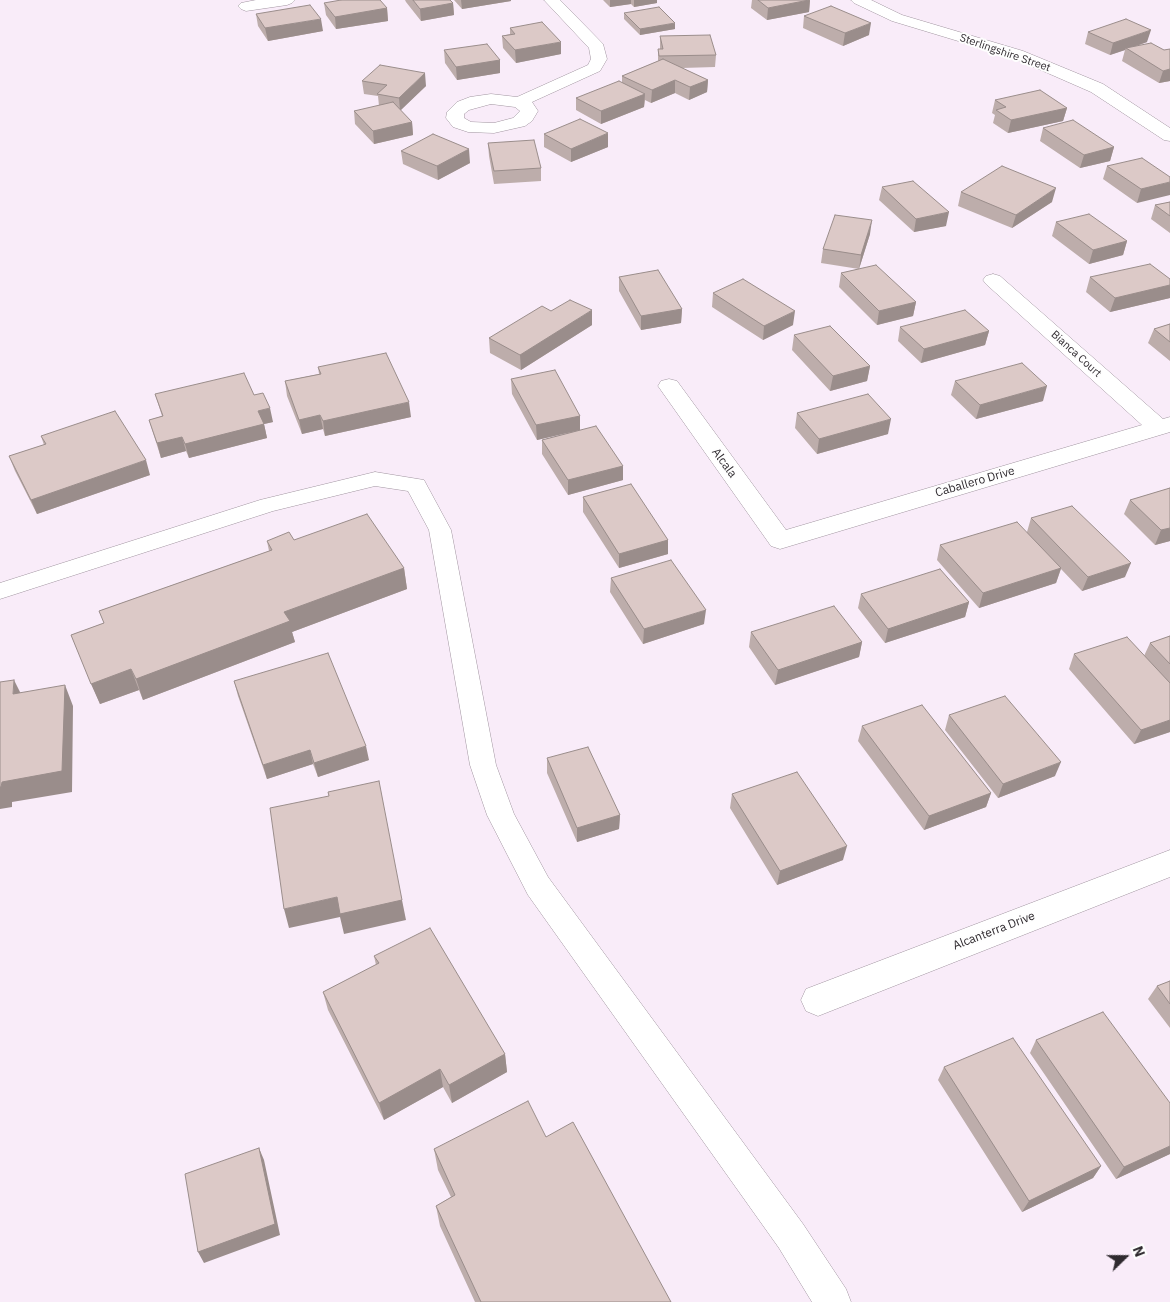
<!DOCTYPE html>
<html>
<head>
<meta charset="utf-8">
<style>
	body { margin:0 }
	#map { position:relative; width:1170px; height:1302px; overflow:hidden; background:#f9ecf9; font-family:"IBM Plex Sans",sans-serif }
	canvas { display:block }
	.north { position:absolute; left:1100px; top:1232px; width:50px; height:50px; -webkit-text-stroke:4px #fefefe; paint-order:stroke; rotate:68deg; font-size:14px; font-weight:700; line-height:20px; text-align:center; color:#2f2a2f }
	.north::after { content:''; display:block; margin:auto; width:18px; height:22px; background:#2f2a2f; clip-path:polygon(50% 0,100% 100%,50% 72%,0 100%) }
</style>
</head>
<body>
<div id="map">
<canvas width="1170" height="1302"></canvas>
<div class="north">N</div>
</div>
<script>
const ctx = document.querySelector('canvas').getContext('2d');
ctx.lineJoin = 'round';
function poly(rows) {
  const path = new Path2D();
  for (const r of rows) {
    path.moveTo(r[0], r[1]);
    for (let i = 2; i < r.length; i += 2) path.lineTo(r[i], r[i + 1]);
  }
  return path;
}
function trace(path, color, width, dash) {
  ctx.strokeStyle = color;
  ctx.lineWidth = width;
  ctx.lineCap = dash ? 'butt' : 'round';
  ctx.setLineDash(dash || []);
  ctx.stroke(path);
}
function fill(path, color) {
  ctx.fillStyle = color;
  ctx.fill(path, 'evenodd');
}
function drawText(font, color, halo, rows, align = 'center') {
  ctx.font = font + ' "IBM Plex Sans",sans-serif';
  ctx.lineWidth = 4;
  ctx.setLineDash([]);
  ctx.textBaseline = 'middle';
  ctx.strokeStyle = halo;
  ctx.fillStyle = color;
  for (const [text, x, y, turn = 0] of rows) {
    ctx.save();
    ctx.translate(x, y);
    ctx.rotate((+turn || 0) * Math.PI / 180);
    ctx.textAlign = isNaN(turn) ? turn : align;
    if (halo) ctx.strokeText(text, 0, 0);
    ctx.fillText(text, 0, 0);
    ctx.restore();
  }
}
const lane = poly([
	[375,472,424,480,451,530,496,765,514,814,548,877,803,1224,846,1289,851,1302,812,1302,779,1248,528,895,487,815,470,765,429,530,408,491,375,486,273,511,0,599,0,583,260,500,375,472]
]);
const street = poly([
	[256,0,295,0,292,3,287,5,246,11,241,9,238,6,241,3,256,0],
	[544,0,560,0,603,44,607,59,600,71,532,102,538,111,532,121,525,126,494,133,468,132,453,127,446,118,447,112,457,102,470,97,491,94,517,97,588,65,591,59,589,48,544,0],
	[491,104,515,107,520,111,513,118,494,123,471,122,464,118,464,114,469,110,491,104],
	[851,0,871,0,902,15,1023,51,1103,84,1170,128,1170,141,1164,140,1091,92,1011,57,892,21,854,3,851,0],
	[993,274,1000,276,1163,419,1170,417,1170,432,780,549,771,546,658,386,661,381,669,379,677,381,786,530,1142,425,986,284,983,280,986,276,993,274],
	[1170,850,1170,877,818,1016,806,1011,801,1000,806,989,1170,850]
]);
trace(lane, '#a195a0', 1);
trace(street, '#a195a0', 1);
fill(lane, '#fff');
fill(street, '#fff');
fill(poly([
	[405,0,450,0,453,3,454,15,421,21,406,2],
	[454,0,511,0,511,1,462,9],
	[603,0,657,0,657,3,634,7,631,4,610,7],
	[752,0,810,0,809,12,767,20,751,8],
	[324,3,387,8,388,21,336,29,326,15],
	[624,13,675,29,640,35,624,19],
	[256,14,323,31,268,41,258,26],
	[804,16,869,35,843,46,803,28],
	[510,28,561,54,516,63,503,48,502,36,510,34],
	[1088,32,1147,42,1137,46,1164,50,1170,81,1159,83,1122,61,1125,50,1110,55,1085,44],
	[660,36,716,55,715,67,682,68,708,80,707,92,689,100,675,93,651,103,645,100,644,107,601,124,576,110,576,98,622,82,622,76,658,61,658,49,660,49],
	[444,50,500,60,500,73,457,80,445,63],
	[362,81,426,86,400,110,412,122,413,135,374,144,355,124,354,111,379,106,378,96,364,94],
	[995,100,1067,108,1063,121,1008,133,993,123,995,115,992,113],
	[1043,128,1114,147,1110,161,1080,168,1040,141],
	[544,134,608,147,571,162,544,147],
	[488,143,541,168,541,181,494,184,489,156],
	[401,151,470,163,438,180,403,164],
	[1107,166,1170,177,1137,203,1103,179],
	[882,187,946,226,914,232,879,200],
	[961,192,1052,202,1012,228,958,206],
	[1170,202,1170,233,1151,219,1155,205],
	[1056,222,1127,241,1123,255,1089,264,1052,236],
	[870,234,859,269,916,302,913,316,877,325,839,287,841,273,859,269,821,263,823,249],
	[619,277,682,309,681,323,641,330,619,291],
	[1090,277,1170,279,1170,298,1110,312,1086,292],
	[713,293,793,325,763,340,712,307],
	[551,311,592,325,521,370,490,353,489,338],
	[1170,324,1170,361,1148,343,1154,329],
	[900,327,989,331,985,345,921,363,898,341],
	[794,335,870,366,867,381,830,391,792,350],
	[318,367,411,417,325,436,323,429,302,434,287,396,285,381,319,374],
	[511,379,580,416,580,430,623,466,623,480,568,495,542,454,542,440,571,432,537,440,512,394],
	[955,381,1043,401,976,419,951,395],
	[155,394,254,395,273,422,264,424,267,438,189,458,186,451,161,458,149,420,162,416],
	[797,413,888,434,817,454,795,428],
	[41,436,150,475,37,514,15,471,9,456,44,445],
	[1170,488,1170,541,1155,545,1124,514,1130,500],
	[583,497,668,540,668,554,619,568,583,512],
	[1031,518,1125,577,1082,591,1061,569,1056,583,979,608,937,560,940,545,1027,532],
	[294,540,404,568,407,589,292,632,295,642,143,700,139,690,100,704,71,635,104,623,99,611,269,551,267,541],
	[611,578,704,624,643,644,610,592],
	[861,594,969,602,965,617,885,643,858,608],
	[751,632,862,642,859,657,775,685,749,647],
	[1170,636,1170,732,1134,744,1069,669,1074,654,1144,656,1150,643],
	[234,681,369,760,318,777,313,764,267,779,238,696],
	[949,715,1055,776,998,798,945,730],
	[862,726,991,793,986,807,924,830,858,741],
	[547,758,620,815,619,829,577,842,547,773],
	[732,794,843,860,777,885,730,808],
	[374,956,505,1054,507,1072,452,1103,443,1087,384,1120,328,1010,323,992,376,965],
	[1170,981,1170,1028,1148,999,1157,986],
	[1036,1040,1170,1103,1170,1154,1116,1179,1030,1053],
	[944,1067,1101,1166,1093,1178,1022,1212,938,1080],
	[546,1137,671,1302,475,1302,440,1226,436,1206,451,1197,438,1170,434,1149]
]), '#bdadab');
fill(poly([
	[461,0,511,0,511,1,462,9],
	[610,0,631,0,631,4,610,7],
	[634,0,657,0,657,3,634,7],
	[810,0,809,12,767,20,768,8],
	[453,3,454,15,421,21,420,9],
	[387,8,388,21,336,29,335,17],
	[321,19,323,31,268,41,265,28],
	[675,23,675,29,640,35,640,29],
	[871,23,869,35,843,46,845,33],
	[1151,30,1147,42,1127,49,1126,48,1125,50,1110,55,1113,43],
	[561,42,561,54,516,63,515,50],
	[500,60,500,73,457,80,456,67],
	[1170,69,1170,81,1159,83,1163,71],
	[425,73,426,86,400,111,399,98],
	[675,80,675,93,651,103,652,90],
	[708,80,707,92,689,100,690,87],
	[645,94,644,107,601,124,601,111],
	[1067,108,1063,121,1008,133,1011,120],
	[412,122,413,135,374,144,373,131],
	[608,133,608,147,571,162,571,149],
	[1114,147,1110,161,1080,168,1084,155],
	[469,149,470,163,438,180,437,166],
	[1170,182,1170,195,1137,203,1141,189],
	[1056,188,1052,202,1012,228,1016,215],
	[949,212,946,226,914,232,916,219],
	[872,220,870,234,859,269,861,255],
	[1127,241,1123,255,1089,264,1093,250],
	[1170,285,1170,298,1110,312,1115,298],
	[916,302,913,316,877,325,879,311],
	[682,309,681,323,641,330,641,316],
	[592,310,592,325,521,370,520,355],
	[795,311,793,325,763,340,764,326],
	[989,331,985,345,921,363,924,349],
	[870,366,867,381,830,391,833,376],
	[1047,386,1043,401,976,419,980,405],
	[409,402,411,417,325,436,323,421],
	[270,408,273,422,264,424,267,438,189,458,185,444,258,411],
	[320,415,323,429,302,434,299,420],
	[580,416,580,430,537,440,536,425],
	[891,419,888,434,817,454,819,439],
	[182,437,186,451,161,458,157,443],
	[146,460,150,475,37,514,31,500],
	[623,466,623,480,568,495,568,480],
	[1170,528,1170,541,1155,545,1161,530],
	[668,540,668,554,619,568,619,554],
	[1131,563,1125,577,1082,591,1088,577],
	[404,568,407,589,292,632,295,642,143,700,136,679,284,612],
	[1061,568,1056,583,979,608,983,593],
	[969,602,965,617,885,643,888,629],
	[706,610,704,624,643,644,644,629],
	[862,642,859,657,775,685,778,670],
	[131,669,139,690,100,704,91,684],
	[14,680,24,700,13,694],
	[65,685,73,706,72,792,12,802,12,807,0,809,0,787,2,782],
	[1170,720,1170,732,1134,744,1141,730],
	[366,746,369,760,318,777,314,763],
	[310,750,313,764,267,779,263,765],
	[1061,762,1055,776,998,798,1003,784],
	[991,793,986,807,924,830,929,816],
	[620,815,619,829,577,842,577,828],
	[847,846,843,860,777,885,780,871],
	[337,897,402,900,406,920,344,934,340,917,289,928,284,909],
	[505,1054,507,1072,452,1103,449,1085],
	[440,1069,443,1087,384,1120,379,1103],
	[1170,1146,1170,1154,1116,1179,1124,1167],
	[259,1148,264,1160,280,1235,204,1263,198,1252],
	[1101,1166,1093,1178,1022,1212,1029,1201]
]), '#9a8d8b');
const building = poly([
	[341,0,380,0,387,8,335,17,324,3,341,0],
	[413,0,450,0,453,3,420,9,413,0],
	[758,0,809,0,768,8,758,0],
	[310,5,321,19,265,28,256,14,310,5],
	[831,6,871,23,845,33,804,16,831,6],
	[659,7,675,23,640,29,624,13,659,7],
	[1126,19,1151,30,1113,43,1088,32,1126,19],
	[542,22,561,42,515,50,502,36,515,34,510,28,542,22],
	[710,35,716,55,659,56,658,49,663,49,660,36,710,35],
	[1151,43,1164,50,1170,49,1170,69,1163,71,1126,48,1151,43],
	[487,44,500,60,456,67,444,50,487,44],
	[663,59,708,80,690,87,675,80,652,90,622,76,663,59],
	[380,65,425,73,399,98,377,94,387,85,362,81,380,65],
	[619,81,645,94,601,111,576,98,619,81],
	[1040,90,1067,108,1011,120,996,110,1006,107,995,100,1040,90],
	[393,102,412,122,373,131,354,111,393,102],
	[580,119,608,133,571,149,544,134,580,119],
	[1073,120,1114,147,1084,155,1043,128,1073,120],
	[433,134,469,149,437,166,401,151,433,134],
	[534,140,541,168,494,171,488,143,534,140],
	[1142,158,1170,177,1170,182,1141,189,1107,166,1142,158],
	[1002,166,1056,188,1016,215,961,192,1002,166],
	[913,181,949,212,916,219,882,187,913,181],
	[1170,202,1170,216,1155,205,1170,202],
	[1089,214,1127,241,1093,250,1056,222,1089,214],
	[835,215,872,220,861,255,823,249,835,215],
	[1150,264,1170,279,1170,285,1115,298,1090,277,1150,264],
	[876,265,916,302,879,311,841,273,876,265],
	[658,270,682,309,641,316,619,277,658,270],
	[743,279,795,311,764,326,713,293,743,279],
	[570,300,592,310,520,355,489,338,542,306,551,311,570,300],
	[965,310,989,331,924,349,900,327,965,310],
	[1170,324,1170,342,1154,329,1170,324],
	[830,326,870,366,833,376,794,335,830,326],
	[386,353,409,402,323,421,320,415,299,420,285,381,321,374,318,367,386,353],
	[1022,363,1047,386,980,405,955,381,1022,363],
	[555,370,580,416,536,425,511,379,555,370],
	[244,373,254,395,263,393,270,408,258,411,264,424,185,444,182,437,157,443,149,420,163,416,155,394,244,373],
	[868,394,891,419,819,439,797,413,868,394],
	[115,411,146,460,31,500,9,456,46,444,41,436,115,411],
	[596,426,623,466,568,480,542,440,596,426],
	[631,484,668,540,619,554,583,497,631,484],
	[1170,488,1170,528,1161,530,1130,500,1170,488],
	[1072,506,1131,563,1088,577,1031,518,1072,506],
	[367,514,404,568,284,612,290,621,136,679,131,669,91,684,71,635,104,623,99,611,272,550,267,541,289,532,294,540,367,514],
	[1017,522,1061,568,983,593,940,545,1017,522],
	[671,560,706,610,644,629,611,578,671,560],
	[940,569,969,602,888,629,861,594,940,569],
	[834,606,862,642,778,670,751,632,834,606],
	[1170,636,1170,664,1150,643,1170,636],
	[1127,637,1170,683,1170,720,1141,730,1074,654,1127,637],
	[328,653,366,746,314,763,310,750,263,765,234,681,328,653],
	[14,680,13,694,65,685,62,771,2,782,1,787,0,787,0,682,14,680],
	[1005,696,1061,762,1003,784,949,715,1005,696],
	[922,705,991,793,929,816,862,726,922,705],
	[588,747,620,815,577,828,547,758,588,747],
	[797,772,847,846,780,871,732,794,797,772],
	[379,781,402,900,340,914,337,897,284,909,270,808,329,796,328,792,379,781],
	[430,928,505,1054,449,1085,440,1069,379,1103,323,992,379,963,374,956,430,928],
	[1170,981,1170,1004,1157,986,1170,981],
	[1103,1012,1170,1103,1170,1146,1124,1167,1036,1040,1103,1012],
	[1013,1038,1101,1166,1029,1201,944,1067,1013,1038],
	[528,1101,546,1137,573,1122,671,1302,481,1302,436,1206,455,1195,434,1149,528,1101],
	[259,1148,275,1224,198,1252,185,1174,259,1148]
]);
fill(building, '#dcc9c7');
trace(building, '#9a8d8b', 1);
drawText('11px', '#2f2a2f', '#fefefe', [
	["Sterlingshire Street",1005,53,19],
	["Bianca Court",1076,354,42]
]);
drawText('12px', '#2f2a2f', '#fefefe', [
	["Alcala",724,463,54],
	["Caballero Drive",975,482,-16],
	["Alcanterra Drive",994,931,-21]
]);
</script>
</body>
</html>
